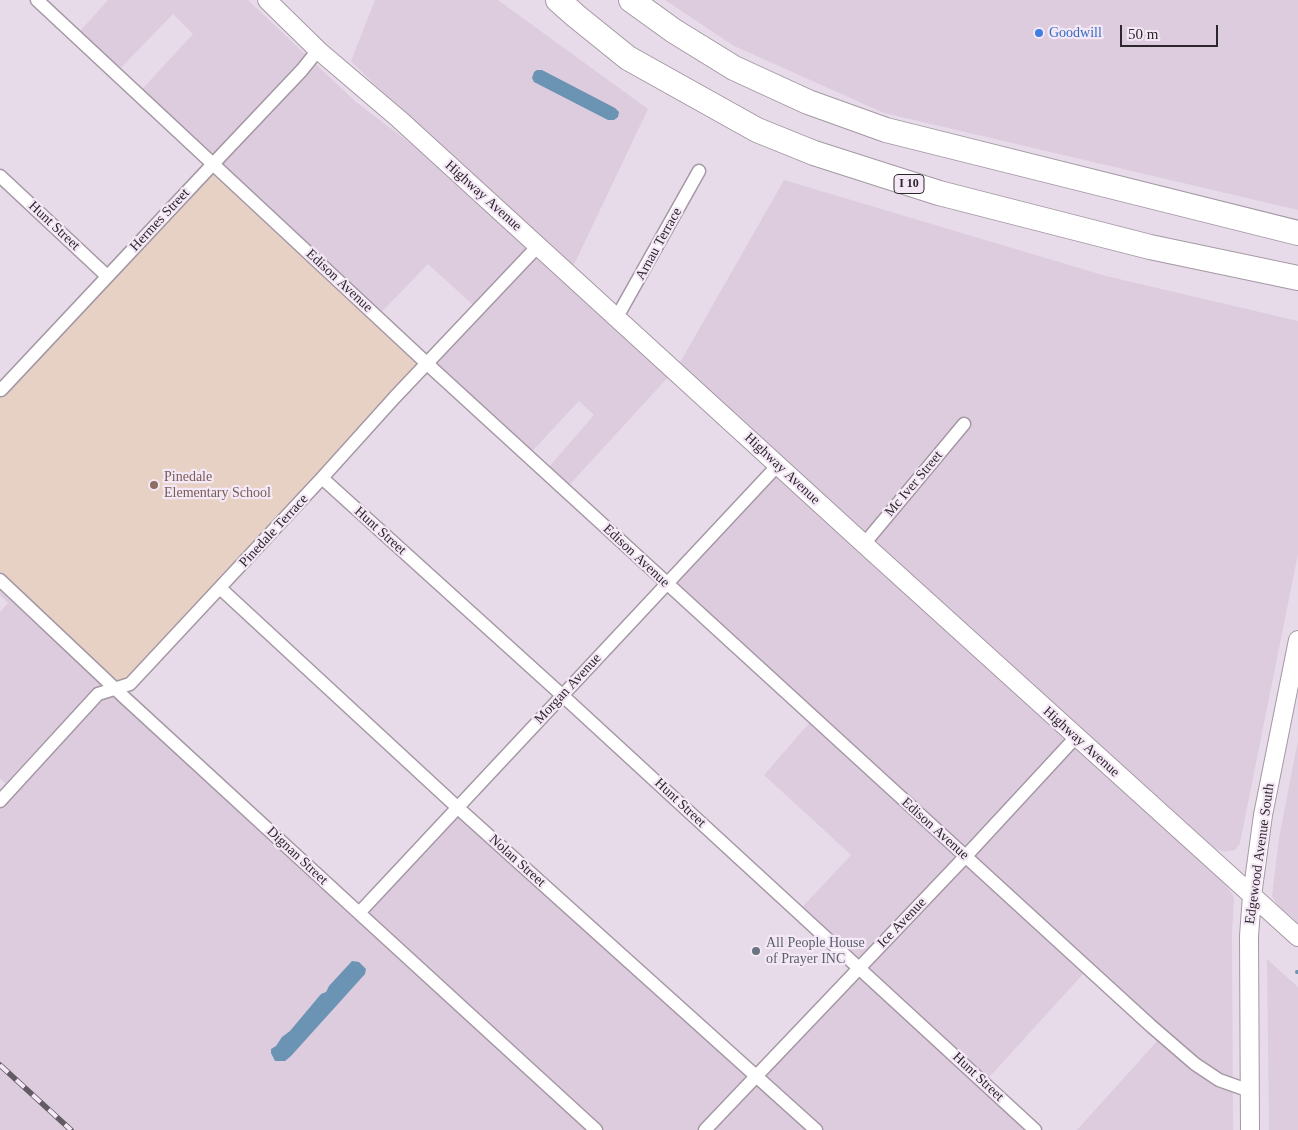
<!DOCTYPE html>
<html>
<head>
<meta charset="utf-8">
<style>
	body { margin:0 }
	#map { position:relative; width:1298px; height:1130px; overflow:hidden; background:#e8dbe9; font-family:"Times New Roman",serif }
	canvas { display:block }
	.scale { position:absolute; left:1120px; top:25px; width:98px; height:22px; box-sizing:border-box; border:2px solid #2c272d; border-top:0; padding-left:6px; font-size:15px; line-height:18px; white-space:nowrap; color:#2c272d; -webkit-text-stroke:4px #f5e8f6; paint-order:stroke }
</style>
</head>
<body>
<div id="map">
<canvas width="1298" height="1130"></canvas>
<div class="scale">50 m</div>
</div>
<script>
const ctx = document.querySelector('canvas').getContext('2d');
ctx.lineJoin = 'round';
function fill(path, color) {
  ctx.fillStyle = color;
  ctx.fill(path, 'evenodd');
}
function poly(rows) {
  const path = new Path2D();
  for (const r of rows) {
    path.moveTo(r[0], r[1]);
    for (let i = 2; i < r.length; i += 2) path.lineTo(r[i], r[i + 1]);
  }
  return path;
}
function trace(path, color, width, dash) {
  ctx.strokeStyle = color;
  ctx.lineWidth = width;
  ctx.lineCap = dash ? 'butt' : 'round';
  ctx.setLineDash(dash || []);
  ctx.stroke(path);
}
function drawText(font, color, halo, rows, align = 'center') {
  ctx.font = font + ' "Times New Roman",serif';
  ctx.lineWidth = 4.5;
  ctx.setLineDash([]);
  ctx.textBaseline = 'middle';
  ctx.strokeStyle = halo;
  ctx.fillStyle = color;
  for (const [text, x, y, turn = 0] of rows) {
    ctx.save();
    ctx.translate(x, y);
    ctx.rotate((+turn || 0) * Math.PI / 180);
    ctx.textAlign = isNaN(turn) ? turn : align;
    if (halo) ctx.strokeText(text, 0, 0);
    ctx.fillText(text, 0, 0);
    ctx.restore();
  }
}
fill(poly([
	[108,0,248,0,356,102,427,156,670,375,562,493,542,475,594,415,579,401,524,460,420,364,474,306,428,264,373,321,134,98,193,34,173,14,112,77,72,40],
	[375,0,498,0,648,109,572,269,420,130,351,61],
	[665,0,1298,0,1298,210,884,113,734,46],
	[784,180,1106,276,1298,321,1298,554,1240,843,1235,850,1224,852,1209,846,678,366],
	[778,474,1222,880,1233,895,1234,900,1232,933,1233,1130,1077,1130,1158,1040,1084,973,983,1084,1031,1130,0,1130,0,789,5,783,0,778,0,612,8,603,0,595,0,571,122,685,113,697,359,923,457,816,749,1076,850,969,793,917,851,855,764,775,810,722,721,641,668,591],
	[1298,740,1298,923,1278,906,1272,896,1279,838],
	[1267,959,1298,987,1298,1130,1269,1130]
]), '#ddccde');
fill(poly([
	[214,173,420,364,122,685,0,571,0,396,2,398]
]), '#e7d1c5');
fill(poly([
	[537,70,542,70,615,108,619,112,618,117,614,120,608,120,534,82,532,78,534,72],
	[352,961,359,962,366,969,365,974,291,1056,285,1061,275,1061,271,1053,271,1049,276,1046,282,1037,290,1031,321,994,326,992,329,986]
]), '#6b93b4');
trace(poly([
	[1297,972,1298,972]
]), '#6b93b4', 4);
const street = poly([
	[37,0,435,371,1151,1026,1195,1064,1219,1080,1250,1091],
	[0,176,107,276],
	[617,317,699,171],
	[0,389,1,390,213,164,302,70,318,50],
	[322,478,563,696,1035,1130],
	[864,544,964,424],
	[0,580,125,698,359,913,596,1130],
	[220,588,457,807,816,1130],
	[0,801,98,694,130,684,322,478,395,397,538,246],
	[359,913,778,465],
	[705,1130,965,857,1076,737]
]);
const secondary = poly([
	[267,0,318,50,399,119,864,544,1298,937],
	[1250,1130,1249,936,1252,896,1263,815,1298,640]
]);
const highway = poly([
	[558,0,576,16,628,58,757,130,814,153,939,193,1150,247,1298,278],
	[631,0,674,31,734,68,808,102,886,130,1298,233]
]);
trace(street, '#a598a5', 15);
trace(secondary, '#a598a5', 20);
trace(highway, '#a598a5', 26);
trace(street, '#fff', 12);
trace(secondary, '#fff', 18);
trace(highway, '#fff', 24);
const rail = poly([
	[0,1065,71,1130]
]);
trace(rail, '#625b63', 5.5);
trace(rail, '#f5e8f6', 4, [11]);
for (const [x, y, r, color] of [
	[1039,33,5,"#3f7fe0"],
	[154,485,5,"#8d6e63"],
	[756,951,5,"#6b7280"]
]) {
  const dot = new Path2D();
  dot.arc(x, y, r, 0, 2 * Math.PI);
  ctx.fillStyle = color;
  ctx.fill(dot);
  trace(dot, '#f5e8f6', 2);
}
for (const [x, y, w] of [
	[909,184,30]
]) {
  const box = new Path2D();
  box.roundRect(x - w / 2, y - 9.5, w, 19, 4);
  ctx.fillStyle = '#f5e8f6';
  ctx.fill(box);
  trace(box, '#2c272d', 1);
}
drawText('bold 12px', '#2c272d', null, [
	["I 10",909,184]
]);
drawText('14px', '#366cbe', '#f5e8f6', [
	["Goodwill",1049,33]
], 'left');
drawText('14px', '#2c272d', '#f5e8f6', [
	["Highway Avenue",483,196,42],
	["Hermes Street",160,220,-47],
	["Hunt Street",54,226,43],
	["Arnau Terrace",659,244,-61],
	["Edison Avenue",339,281,43],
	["Highway Avenue",782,469,43],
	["Mc Iver Street",914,484,-50],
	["Pinedale Terrace",274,531,-47],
	["Hunt Street",380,531,42],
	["Edison Avenue",636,556,43],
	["Morgan Avenue",568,689,-47],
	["Highway Avenue",1081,742,42],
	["Hunt Street",680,803,43],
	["Edison Avenue",935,829,42],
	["Edgewood Avenue South",1260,854,-82],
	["Dignan Street",297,856,43],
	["Nolan Street",517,861,42],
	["Ice Avenue",902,923,-46],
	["Hunt Street",978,1077,43]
]);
drawText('14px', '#785e54', '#f5e8f6', [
	["Pinedale",164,477],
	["Elementary School",164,493]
], 'left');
drawText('14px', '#5b616d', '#f5e8f6', [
	["All People House",766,943],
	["of Prayer INC",766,959]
], 'left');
</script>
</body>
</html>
